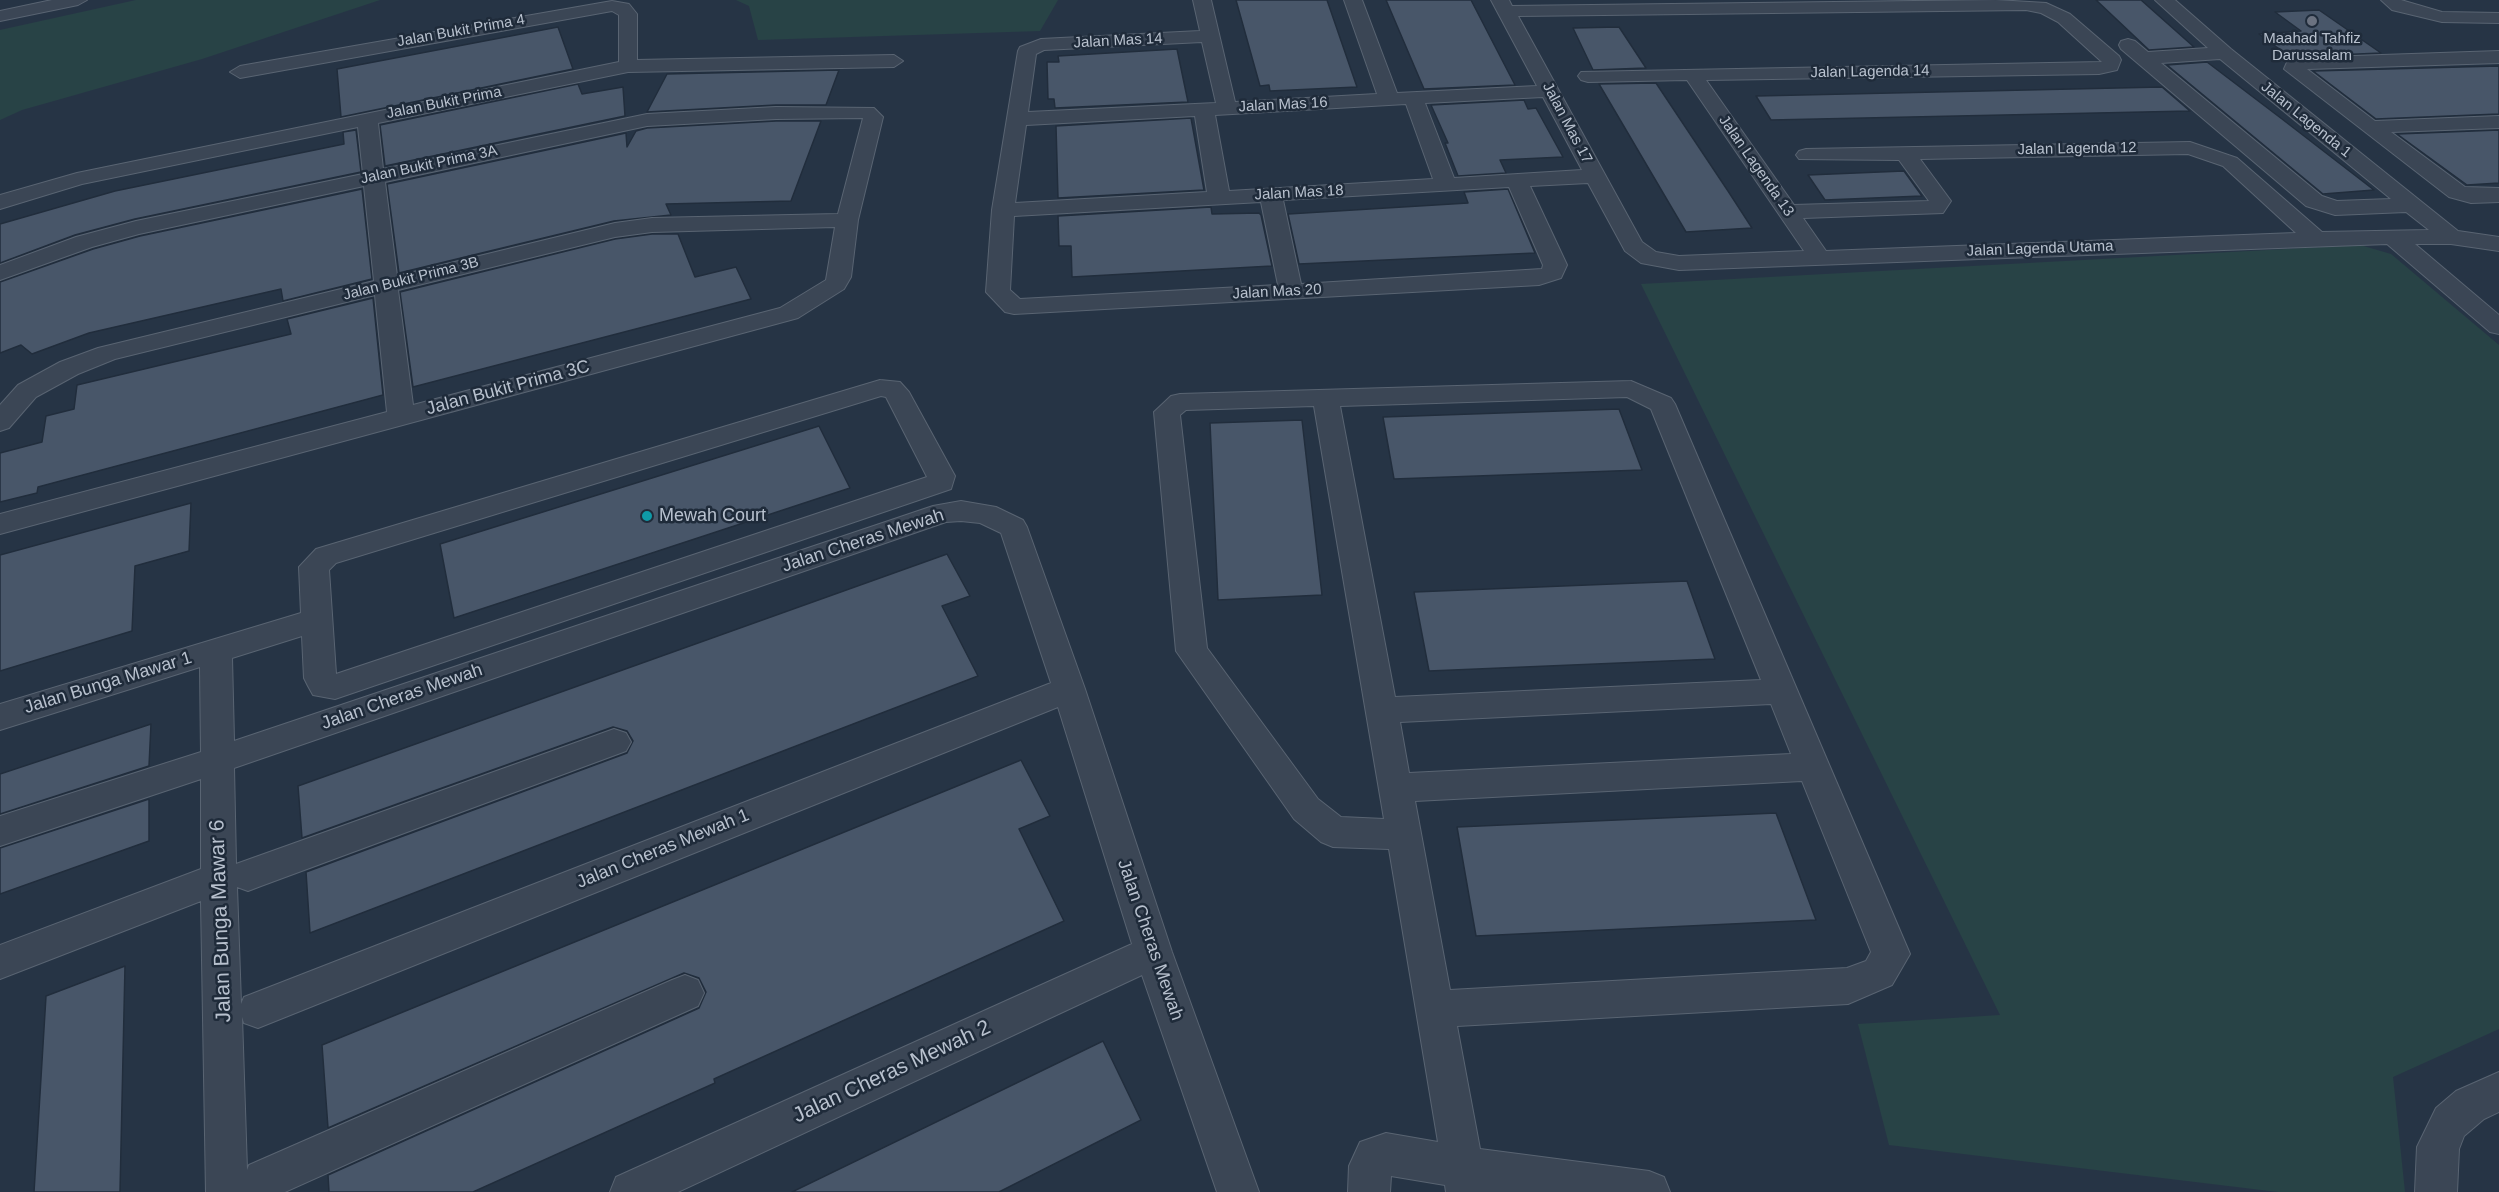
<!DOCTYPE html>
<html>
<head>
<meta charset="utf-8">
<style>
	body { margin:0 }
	canvas { display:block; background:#263445 }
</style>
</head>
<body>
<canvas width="2499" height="1192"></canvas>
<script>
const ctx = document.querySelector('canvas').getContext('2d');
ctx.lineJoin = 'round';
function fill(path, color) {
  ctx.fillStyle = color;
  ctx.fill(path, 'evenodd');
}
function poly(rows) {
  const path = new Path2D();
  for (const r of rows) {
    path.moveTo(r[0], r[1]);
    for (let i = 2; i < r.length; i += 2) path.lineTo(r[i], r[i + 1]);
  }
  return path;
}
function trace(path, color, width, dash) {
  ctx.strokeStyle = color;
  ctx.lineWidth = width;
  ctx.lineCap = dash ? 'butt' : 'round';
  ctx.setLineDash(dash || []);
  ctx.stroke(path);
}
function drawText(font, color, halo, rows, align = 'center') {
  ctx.font = font + ' Arial,sans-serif';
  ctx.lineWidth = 5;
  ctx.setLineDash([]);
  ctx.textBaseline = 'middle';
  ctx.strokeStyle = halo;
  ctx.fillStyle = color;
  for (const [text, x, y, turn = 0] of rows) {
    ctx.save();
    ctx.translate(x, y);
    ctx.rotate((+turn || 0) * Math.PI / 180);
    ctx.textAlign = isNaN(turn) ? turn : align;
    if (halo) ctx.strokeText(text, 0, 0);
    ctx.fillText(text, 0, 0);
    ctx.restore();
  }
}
fill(poly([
	[136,0,380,0,202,59,22,110,0,120,0,30],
	[736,0,1058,0,1040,31,758,40,749,6],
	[2360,245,2391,254,2499,345,2499,1029,2393,1077,2405,1192,2278,1192,1889,1145,1858,1024,2000,1015,1641,284]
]), '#284346');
const building = poly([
	[1236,0,1327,0,1357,87,1270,91,1269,85,1260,86,1236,0],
	[1386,0,1471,0,1515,85,1424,89,1386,0],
	[2096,0,2141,0,2194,47,2149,50,2096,0],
	[2319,10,2381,53,2290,57,2259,34,2301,31,2275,12,2319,10],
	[558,27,573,69,341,117,337,69,558,27],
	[1619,27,1646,68,1593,70,1573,28,1619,27],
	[1177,49,1188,102,1055,108,1054,99,1048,99,1047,62,1059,62,1058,56,1177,49],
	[2207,62,2282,119,2374,190,2323,194,2167,65,2207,62],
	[2499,66,2499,114,2376,119,2313,71,2499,66],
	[839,70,826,105,776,105,647,112,667,74,839,70],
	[1656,83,1728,191,1752,228,1686,232,1599,84,1656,83],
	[578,84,582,94,623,87,625,116,385,166,380,125,578,84],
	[2162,87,2190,111,1771,120,1756,96,2162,87],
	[1524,100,1528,109,1536,108,1563,157,1500,160,1506,173,1458,176,1445,143,1448,143,1431,105,1524,100],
	[1191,118,1204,190,1058,198,1056,126,1191,118],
	[776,121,821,121,791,201,666,204,671,215,614,221,399,273,387,184,626,133,627,147,636,131,647,128,776,121],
	[356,130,361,172,135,219,75,235,0,263,0,224,115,191,344,144,343,132,356,130],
	[2499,130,2499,183,2467,185,2397,134,2499,130],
	[1904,171,1922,196,1825,200,1808,175,1904,171],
	[362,189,372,279,283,301,281,289,89,333,32,354,21,345,0,353,0,282,93,249,140,236,362,189],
	[1508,189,1535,253,1299,264,1288,214,1468,203,1464,192,1508,189],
	[1211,207,1212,214,1259,213,1261,215,1272,266,1072,277,1071,246,1059,246,1058,216,1211,207],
	[652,234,678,234,695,277,736,267,751,299,413,387,400,292,615,239,652,234],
	[373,298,383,395,38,487,37,493,0,502,0,453,42,442,46,416,74,409,77,385,291,334,287,319,373,298],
	[1619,409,1642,470,1394,479,1383,417,1619,409],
	[1302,420,1322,595,1218,600,1210,423,1302,420],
	[819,426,850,488,454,618,440,544,819,426],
	[191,503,189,551,135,566,132,631,0,671,0,555,191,503],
	[947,554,970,596,942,606,978,676,310,933,306,872,627,753,633,741,627,731,613,727,302,838,298,786,947,554],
	[1687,581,1715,659,1429,671,1414,592,1687,581],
	[151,724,149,766,0,814,0,774,151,724],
	[1021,760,1050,816,1019,829,1064,921,714,1079,715,1083,473,1192,329,1192,328,1175,699,1008,706,992,699,978,684,973,328,1128,322,1045,1021,760],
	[149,799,149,841,0,894,0,848,149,799],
	[1776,813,1816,920,1476,936,1457,827,1776,813],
	[125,966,120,1192,34,1192,46,996,125,966],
	[1103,1041,1141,1120,999,1192,792,1192,1103,1041]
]);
fill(building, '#485669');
trace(building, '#212d3c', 1.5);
const minor = poly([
	[52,0,87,0,78,5,0,21,0,11,52,0],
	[1193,0,1211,0,1235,102,1377,94,1344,0,1362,0,1397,93,1537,86,1491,0,1509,0,1512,6,1996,0,2046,3,2070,14,2119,56,2121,60,2117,70,2099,74,1706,80,1794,205,1929,201,1899,160,1799,159,1796,155,1799,151,1806,149,2190,142,2237,158,2322,232,2429,230,2406,212,2335,215,2306,206,2121,49,2119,45,2121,41,2128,39,2135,41,2148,52,2208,48,2155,0,2175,0,2231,49,2458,231,2499,237,2499,251,2451,244,2415,244,2499,315,2499,334,2490,332,2387,244,1679,270,1641,263,1625,251,1588,183,1530,186,1567,265,1561,278,1539,285,1014,314,1005,312,986,292,992,210,1018,51,1020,47,1041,39,1200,31,1193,0],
	[2026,10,2041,13,2058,22,2102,62,1581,72,1578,76,1581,80,1588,82,1687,80,1804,251,1679,256,1656,252,1642,242,1518,16,2026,10],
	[1202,42,1216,103,1028,112,1036,54,1044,50,1202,42],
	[2220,59,2391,199,2337,201,2322,196,2161,63,2220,59],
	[1543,97,1582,170,1454,178,1425,103,1543,97],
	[1406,104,1433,179,1229,191,1215,115,1406,104],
	[1195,116,1207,192,1015,203,1026,125,1195,116],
	[2188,154,2223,166,2296,233,1826,251,1803,218,1943,213,1951,201,1920,159,2188,154],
	[1509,187,1543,265,1542,269,1301,284,1283,200,1509,187],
	[1261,202,1278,285,1020,299,1010,290,1014,216,1261,202],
	[2381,0,2401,0,2442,12,2499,13,2499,23,2442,22,2392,10,2381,0],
	[612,1,629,4,637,14,637,60,894,55,903,61,894,67,628,72,378,123,383,169,647,114,776,107,874,108,883,117,858,220,851,277,844,289,798,318,0,534,0,514,387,412,375,295,115,359,78,374,36,397,9,428,0,431,0,405,18,385,60,362,98,348,374,281,364,186,139,234,92,247,0,280,0,265,76,237,136,221,363,174,358,127,82,184,0,209,0,195,77,173,619,62,619,15,612,11,240,78,230,72,240,66,612,1],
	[863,118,838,214,652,218,615,223,397,276,385,182,647,126,776,119,863,118],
	[835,227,826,280,780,308,413,405,398,290,615,237,652,232,835,227],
	[2499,51,2499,63,2307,69,2375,121,2499,116,2499,128,2391,132,2465,187,2499,188,2499,202,2471,203,2449,197,2284,69,2288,60,2295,58,2499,51],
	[880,380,900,382,909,392,955,476,951,489,335,699,313,695,308,686,304,678,302,636,232,658,234,741,933,506,961,501,996,507,1023,520,1027,527,1085,689,1172,952,1259,1192,1217,1192,1142,975,678,1192,610,1192,616,1177,1132,944,1058,707,258,1028,244,1023,242,1017,247,1170,249,1165,672,980,685,975,698,980,704,993,698,1006,285,1192,206,1192,201,901,0,979,0,945,201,869,201,779,0,846,0,816,201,752,200,667,0,730,0,704,301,613,299,567,316,549,880,380],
	[881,396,886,397,927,477,336,674,329,570,336,563,881,396],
	[961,521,980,523,1001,533,1051,683,244,997,241,1004,237,887,248,891,261,886,626,751,631,742,626,733,614,729,236,864,234,768,946,522,961,521],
	[1631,381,1671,398,1675,404,1910,954,1892,985,1848,1004,1457,1026,1480,1149,1649,1171,1664,1177,1670,1192,1446,1192,1445,1185,1391,1176,1390,1192,1348,1192,1349,1166,1360,1142,1386,1133,1438,1142,1389,849,1333,847,1321,842,1294,819,1176,651,1154,412,1171,396,1180,394,1631,381],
	[1627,397,1651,409,1761,680,1395,697,1340,406,1627,397],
	[1314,406,1384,819,1341,817,1318,799,1207,648,1180,415,1186,410,1314,406],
	[1771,704,1791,754,1409,773,1400,722,1771,704],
	[1802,781,1871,952,1866,961,1847,968,1450,990,1415,801,1802,781],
	[2499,1072,2499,1112,2484,1119,2464,1136,2459,1149,2457,1192,2415,1192,2417,1147,2436,1108,2456,1091,2499,1072]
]);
trace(minor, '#596472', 2);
fill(minor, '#3b4655');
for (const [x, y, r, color] of [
	[2312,21,6,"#6b7280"],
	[647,516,6,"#0f9aa8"]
]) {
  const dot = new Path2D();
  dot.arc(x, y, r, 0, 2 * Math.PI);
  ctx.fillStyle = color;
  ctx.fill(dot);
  trace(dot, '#1f2b3a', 2);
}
drawText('15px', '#b8c1ce', '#1f2b3a', [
	["Jalan Bukit Prima 4",461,31,-10],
	["Jalan Mas 14",1118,41,-3],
	["Jalan Lagenda 14",1870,72,-1],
	["Jalan Bukit Prima",444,103,-11],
	["Jalan Mas 16",1283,105,-3],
	["Jalan Lagenda 1",2306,120,39],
	["Jalan Mas 17",1567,123,62],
	["Jalan Lagenda 12",2077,149,-1],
	["Jalan Bukit Prima 3A",429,165,-12],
	["Jalan Lagenda 13",1756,166,55],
	["Jalan Mas 18",1299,193,-3],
	["Jalan Lagenda Utama",2040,249,-2],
	["Jalan Bukit Prima 3B",411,279,-14],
	["Jalan Mas 20",1277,292,-3]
]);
drawText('15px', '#b8c1ce', '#1f2b3a', [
	["Maahad Tahfiz",2312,39],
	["Darussalam",2312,56]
]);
drawText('18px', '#b8c1ce', '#1f2b3a', [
	["Jalan Bukit Prima 3C",508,388,-15],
	["Jalan Cheras Mewah",863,541,-18],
	["Jalan Bunga Mawar 1",108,683,-17],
	["Jalan Cheras Mewah",402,697,-19],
	["Jalan Cheras Mewah 1",663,849,-22],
	["Jalan Cheras Mewah",1150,940,71]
]);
drawText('18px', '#b8c1ce', '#1f2b3a', [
	["Mewah Court",659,516]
], 'left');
drawText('21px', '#b8c1ce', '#1f2b3a', [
	["Jalan Bunga Mawar 6",221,921,-92],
	["Jalan Cheras Mewah 2",892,1072,-25]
]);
</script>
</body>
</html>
